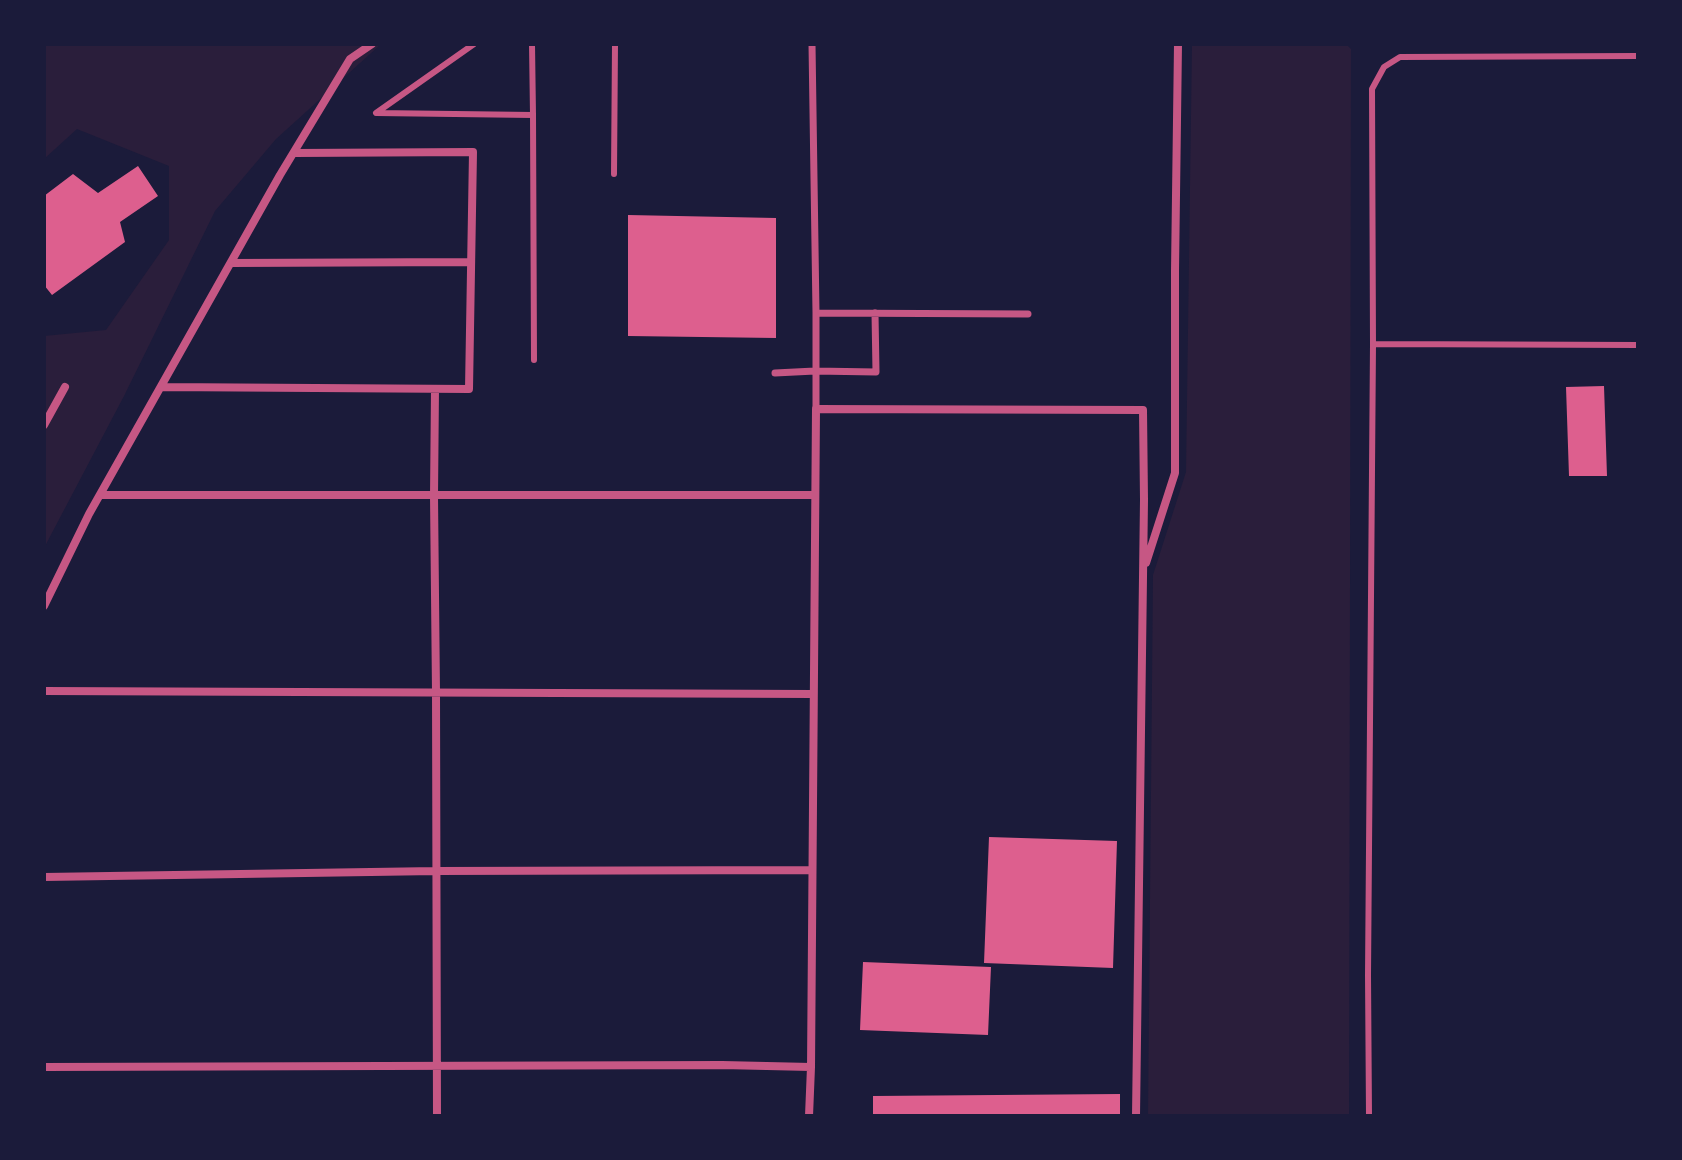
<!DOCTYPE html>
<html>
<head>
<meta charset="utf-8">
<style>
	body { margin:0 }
	#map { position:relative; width:1682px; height:1160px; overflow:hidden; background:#1b1b3a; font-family:Arial,sans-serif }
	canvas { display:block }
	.frame { position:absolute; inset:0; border:46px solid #1b1b3a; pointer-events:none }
</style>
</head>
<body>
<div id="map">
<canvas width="1682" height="1160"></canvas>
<div class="frame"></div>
</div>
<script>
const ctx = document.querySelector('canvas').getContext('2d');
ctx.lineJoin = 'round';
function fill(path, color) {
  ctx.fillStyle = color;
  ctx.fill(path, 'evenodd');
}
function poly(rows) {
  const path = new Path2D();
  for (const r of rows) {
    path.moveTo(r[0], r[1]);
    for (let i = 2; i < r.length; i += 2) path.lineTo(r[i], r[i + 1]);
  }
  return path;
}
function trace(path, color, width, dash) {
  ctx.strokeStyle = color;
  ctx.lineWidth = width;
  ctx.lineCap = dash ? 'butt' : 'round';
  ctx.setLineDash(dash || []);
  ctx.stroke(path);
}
fill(poly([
	[44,44,381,44,276,139,215,211,124,396,44,548,44,336,106,330,169,240,169,166,77,129,44,159],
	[1192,44,1346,44,1351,49,1349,1116,1148,1116,1153,575,1186,472]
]), '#2a1e3b');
fill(poly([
	[138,166,158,196,120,222,125,242,52,295,44,285,44,196,73,174,98,193],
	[628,215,776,218,776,338,628,336],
	[1604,386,1607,476,1569,476,1566,387],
	[989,837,1117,841,1113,968,984,963],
	[863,962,991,967,988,1035,860,1030],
	[1120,1094,1120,1116,873,1116,873,1096]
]), '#dd5f8e');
trace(poly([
	[474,44,376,113,533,115,534,360],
	[532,44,533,115],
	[614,174,615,44],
	[1373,344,1638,345],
	[1369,1116,1368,975,1373,344,1372,89,1384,67,1400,57,1638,56]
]), '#c65784', 6);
trace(poly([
	[812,44,816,313,816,409],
	[816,313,1028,314],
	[775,373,815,371,876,372,875,313]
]), '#c65784', 7);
trace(poly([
	[231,263,471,262],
	[161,387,469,389,473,152,295,153],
	[435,389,434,496,436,693,437,1116],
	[44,425,65,387],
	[100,495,815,495],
	[1146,563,1175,473,1175,271,1178,44],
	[44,606,89,514,280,175,350,59,372,44],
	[44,691,813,694],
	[44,877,436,871,812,870],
	[44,1067,722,1065,811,1067],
	[809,1116,811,1067,816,409,1143,410,1144,500,1136,1116]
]), '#c65784', 8);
</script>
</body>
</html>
